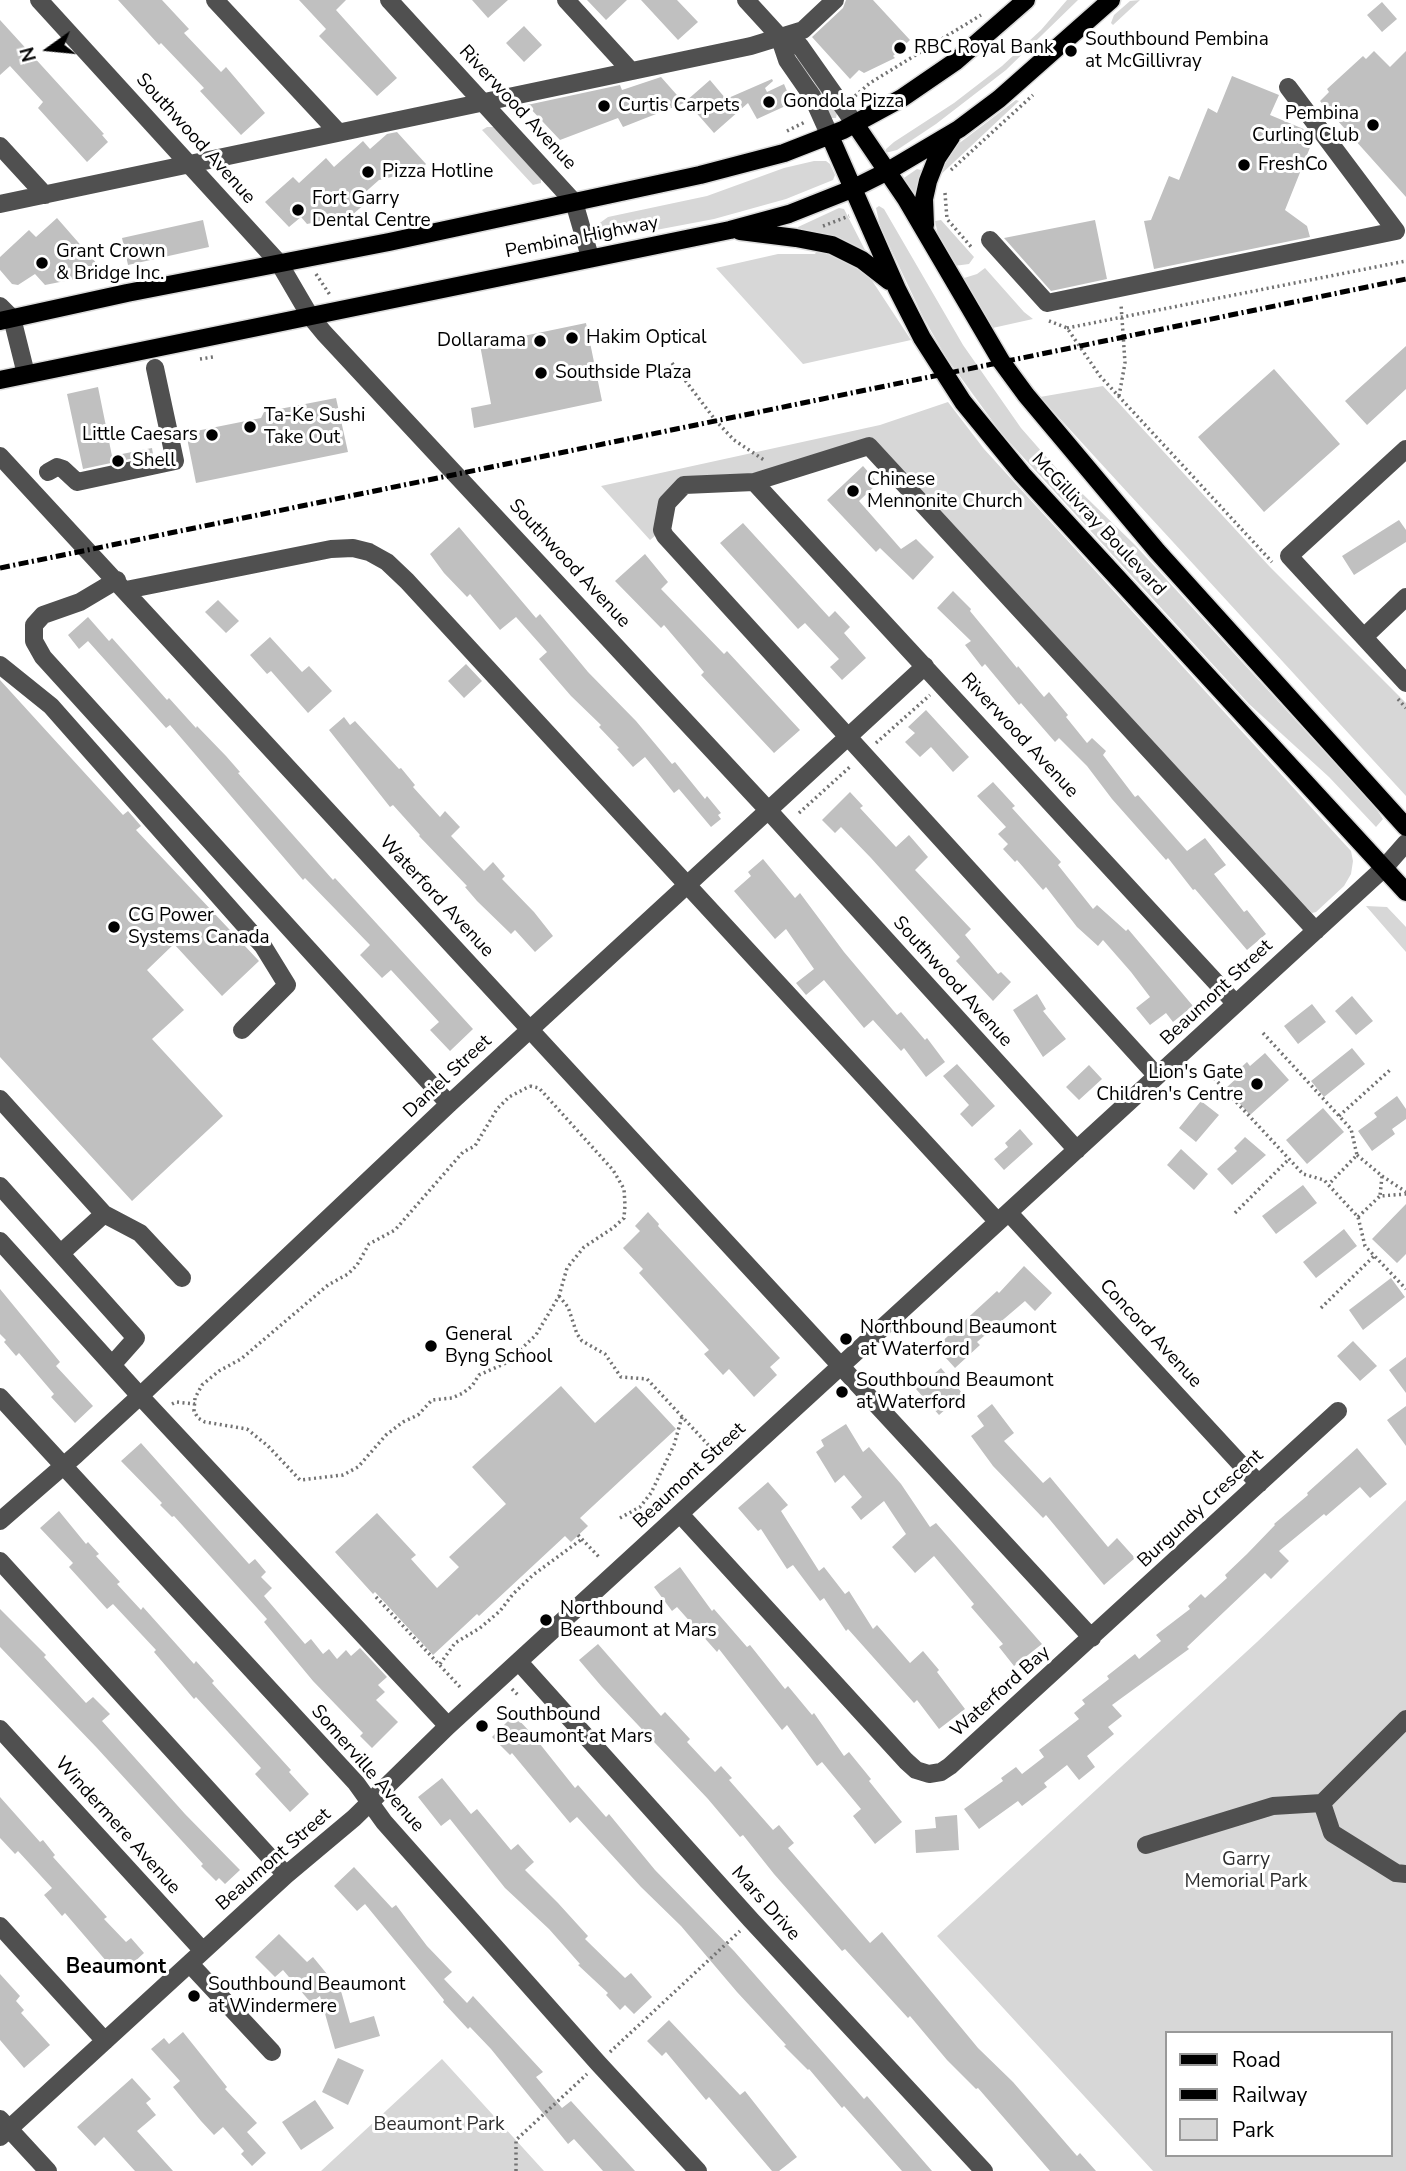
<!DOCTYPE html>
<html>
<head>
<meta charset="utf-8">
<style>
	body { margin:0 }
	#map { position:relative; width:1406px; height:2171px; overflow:hidden; background:#fff; font-family:"Nunito Sans",sans-serif }
	canvas { display:block }
	.legend { position:absolute; left:1165px; top:2031px; width:228px; height:126px; box-sizing:border-box; background:#fff; border:2px solid #999; margin:0; padding:9px 12px; list-style:none; font-size:21px; color:#000 }
	.legend li { display:flex; align-items:center; gap:14px; height:35px }
	.legend b { width:35px; border:2px solid #999 }
	.north { position:absolute; left:14px; top:14px; width:70px; height:70px; -webkit-text-stroke:5px #fff; paint-order:stroke; rotate:255deg; font-size:19px; font-weight:700; line-height:28px; text-align:center; color:#000 }
	.north::after { content:''; display:block; margin:auto; width:24px; height:32px; background:#000; clip-path:polygon(50% 0,100% 100%,50% 72%,0 100%) }
</style>
</head>
<body>
<div id="map">
<canvas width="1406" height="2171"></canvas>
<ul class="legend">
<li><b style="height:9px;background:#000"></b>Road</li>
<li><b style="height:9px;background:#000"></b>Railway</li>
<li><b style="height:19px;background:#d7d7d7"></b>Park</li>
</ul>
<div class="north">N</div>
</div>
<script>
const ctx = document.querySelector('canvas').getContext('2d');
ctx.lineJoin = 'round';
function fill(path, color) {
  ctx.fillStyle = color;
  ctx.fill(path, 'evenodd');
}
function poly(rows) {
  const path = new Path2D();
  for (const r of rows) {
    path.moveTo(r[0], r[1]);
    for (let i = 2; i < r.length; i += 2) path.lineTo(r[i], r[i + 1]);
  }
  return path;
}
function trace(path, color, width, dash) {
  ctx.strokeStyle = color;
  ctx.lineWidth = width;
  ctx.lineCap = dash ? 'butt' : 'round';
  ctx.setLineDash(dash || []);
  ctx.stroke(path);
}
function drawText(font, color, halo, rows, align = 'center') {
  ctx.font = font + ' "Nunito Sans",sans-serif';
  ctx.lineWidth = 6;
  ctx.setLineDash([]);
  ctx.textBaseline = 'middle';
  ctx.strokeStyle = halo;
  ctx.fillStyle = color;
  for (const [text, x, y, turn = 0] of rows) {
    ctx.save();
    ctx.translate(x, y);
    ctx.rotate((+turn || 0) * Math.PI / 180);
    ctx.textAlign = isNaN(turn) ? turn : align;
    if (halo) ctx.strokeText(text, 0, 0);
    ctx.fillText(text, 0, 0);
    ctx.restore();
  }
}
fill(poly([
	[1067,0,1078,0,1006,70,936,124,897,150,885,153,886,149,894,142,954,103,1002,66,1041,30],
	[1140,0,1113,25,1111,23,1114,15,1130,1],
	[799,56,837,113,836,118,830,118,814,82,796,59],
	[1016,100,1019,101,936,179,945,154],
	[487,127,497,127,541,179,541,183,533,185,482,130],
	[814,161,826,161,830,164,835,175,833,180,786,199,714,219,619,237,603,238,596,232,597,225,608,217,707,196,784,168],
	[917,169,921,170,919,205,901,180],
	[879,206,884,209,963,345,1021,428,1057,469,1134,544,1375,807,1383,819,1376,827,1329,777,1249,704,1001,433,946,357,923,317,880,226,876,208],
	[839,208,844,209,866,252,834,237,797,231,798,227],
	[941,220,974,257,969,264,954,266,940,244,935,221],
	[818,249,858,266,871,279,911,340,803,364,716,268,778,254,815,254],
	[985,268,1024,312,1033,319,988,329,961,279,977,274],
	[1103,386,1270,567,1406,703,1406,796,1040,397],
	[948,402,984,449,1351,851,1353,861,1351,874,1344,886,1316,912,1312,913,869,446,754,482,684,485,662,530,650,540,601,486,880,425],
	[1366,906,1387,907,1406,927,1406,952],
	[1406,1500,1406,2171,1153,2171,937,1936,1257,1642],
	[1166,2033,1390,2033,1390,2155,1166,2155],
	[442,2059,544,2171,321,2171]
]), '#d7d7d7');
fill(poly([
	[118,0,162,0,189,29,184,33,221,72,226,67,265,113,241,135,200,91,204,88,161,43,159,45],
	[299,0,346,0,336,10,397,78,377,96,319,36,326,29],
	[472,0,508,0,488,18],
	[587,0,627,0,606,20],
	[641,0,677,0,698,22,678,40],
	[846,0,873,0,910,40,893,56,895,58,864,73,859,70,850,79,812,37,843,8],
	[1382,2,1397,19,1382,32,1367,15],
	[0,20,104,134,102,135,108,142,87,162,38,108,43,102,10,66,0,75],
	[524,26,542,45,524,62,506,43],
	[1374,51,1390,67,1406,51,1406,197,1320,101,1329,92,1327,89,1363,56,1366,59],
	[1232,76,1279,95,1270,115,1306,130,1313,140,1285,210,1307,226,1310,237,1154,269,1144,221,1151,220,1169,176,1179,180,1208,108,1217,113],
	[661,77,684,103,623,127,618,118,560,140,527,105,620,85,622,90],
	[772,79,773,81,765,88,767,92,784,84,792,103,757,119,748,103,714,133,686,101,710,80,726,99],
	[397,132,426,164,414,175,412,172,379,180,361,196,367,202,344,222,340,217,307,224,301,217,289,227,265,202,293,177,299,183,326,158,334,167,363,141,370,149,387,134],
	[57,218,105,273,45,285,35,274,18,285,12,284,0,270,0,257,29,230,36,237],
	[203,220,209,247,128,265,122,238],
	[1095,220,1107,279,1051,291,1004,238],
	[586,323,602,401,474,428,471,408,491,404,480,345],
	[1406,346,1406,389,1367,425,1345,401],
	[1274,369,1340,444,1264,512,1198,437],
	[98,387,112,456,152,448,153,454,83,469,67,394],
	[336,398,348,452,196,483,186,433,261,418,264,412],
	[863,466,878,483,859,501,901,549,916,539,934,557,913,580,880,548,876,552,827,500],
	[1399,520,1406,530,1406,542,1354,575,1342,556],
	[743,523,829,617,835,611,850,627,844,633,866,658,842,680,830,667,839,659,805,623,798,629,720,543],
	[459,527,536,618,540,614,588,672,636,721,672,764,675,762,705,799,707,796,721,813,718,815,721,819,711,827,679,789,674,793,645,757,633,767,617,749,619,748,599,727,601,725,571,696,539,659,547,652,516,617,500,630,470,594,467,597,444,573,430,554],
	[645,554,668,582,661,589,724,654,727,651,800,730,774,753,701,675,704,672,664,625,661,628,615,581],
	[953,591,971,609,970,611,1017,668,1018,666,1044,697,1049,692,1068,715,1066,717,1087,743,1092,738,1106,751,1103,755,1135,797,1138,795,1187,851,1205,838,1226,865,1214,874,1244,912,1247,910,1266,934,1247,950,1195,889,1193,890,1168,858,1166,860,1112,799,1087,766,1059,738,1055,742,1021,703,1019,705,985,664,982,667,965,645,971,641,937,608],
	[218,600,239,621,226,633,205,612],
	[88,617,109,641,112,638,167,700,169,698,196,728,197,726,226,756,240,772,238,773,333,880,335,878,473,1029,450,1051,430,1030,439,1022,391,970,382,978,360,955,370,945,305,878,303,880,170,725,166,728,88,641,79,649,68,635],
	[270,637,302,672,309,666,332,691,308,713,271,671,267,674,250,655],
	[466,664,482,681,464,698,448,681],
	[0,680,123,815,128,811,141,826,136,830,259,961,222,996,174,944,147,970,184,1010,152,1039,223,1116,132,1201,0,1057],
	[926,710,969,757,953,772,931,747,920,757,905,742,915,733,908,727],
	[344,717,350,725,355,721,399,769,401,768,415,785,413,787,440,817,445,811,460,827,451,836,484,871,493,862,505,876,502,879,534,912,553,936,535,952,515,930,511,934,477,901,465,887,467,886,419,836,420,835,393,805,390,807,329,730],
	[993,782,1015,806,1012,808,1061,862,1058,865,1093,909,1097,905,1126,931,1128,929,1193,1006,1173,1022,1166,1013,1150,1025,1136,1008,1150,997,1131,972,1103,940,1098,946,1077,927,1046,887,1043,890,1017,860,1015,862,1003,849,1008,844,998,834,1006,827,977,796],
	[850,792,863,806,860,808,896,847,909,835,928,857,915,870,971,929,965,935,998,974,1001,972,1011,982,993,1001,956,961,960,957,871,858,841,827,835,833,822,820],
	[763,859,795,898,800,893,844,952,897,1015,901,1012,925,1040,927,1038,945,1062,926,1077,904,1048,901,1051,873,1020,864,1028,824,980,806,995,796,983,814,969,786,929,775,939,734,891,751,876,748,872],
	[1037,994,1046,1009,1043,1011,1066,1039,1043,1057,1013,1010],
	[1352,996,1373,1021,1356,1035,1335,1011],
	[1312,1004,1326,1022,1298,1044,1284,1026],
	[1352,1048,1365,1064,1324,1097,1311,1081],
	[1265,1053,1289,1080,1250,1115,1226,1088,1240,1075,1237,1071,1247,1062,1250,1066],
	[957,1064,995,1106,972,1127,960,1114,969,1105,943,1076],
	[1089,1065,1102,1079,1079,1100,1066,1087],
	[1397,1096,1406,1109,1406,1119,1392,1129,1395,1134,1372,1151,1358,1131,1377,1117,1374,1113],
	[1201,1101,1219,1115,1196,1142,1179,1128],
	[1323,1108,1344,1132,1307,1164,1286,1140],
	[1020,1129,1033,1144,1004,1170,994,1159,1008,1147,1005,1143],
	[1245,1137,1266,1155,1232,1185,1217,1169,1237,1151,1234,1148],
	[1181,1149,1208,1174,1194,1190,1167,1165],
	[1303,1185,1317,1203,1276,1234,1262,1216],
	[1406,1204,1406,1254,1397,1263,1372,1239],
	[648,1212,659,1224,658,1226,780,1358,770,1367,777,1375,754,1397,729,1369,723,1375,704,1354,709,1350,639,1273,643,1269,623,1248,640,1231,635,1226],
	[1344,1229,1357,1246,1316,1278,1303,1262],
	[1024,1266,1052,1293,1035,1311,1025,1301,977,1342,980,1345,955,1368,936,1347,997,1291,999,1293],
	[1391,1278,1405,1297,1363,1330,1349,1310],
	[0,1289,60,1362,56,1366,93,1406,75,1423,51,1397,54,1394,19,1353,16,1356,4,1342,6,1340,0,1334],
	[1353,1341,1377,1366,1360,1381,1337,1356],
	[1406,1357,1406,1393,1389,1370],
	[941,1368,963,1394,939,1415,916,1389],
	[561,1386,595,1423,636,1386,676,1429,580,1518,588,1526,571,1542,565,1536,479,1616,477,1614,433,1655,375,1592,373,1594,335,1552,377,1513,416,1555,411,1559,437,1588,459,1567,449,1557,506,1504,472,1467],
	[992,1404,1014,1433,1004,1441,1043,1483,1050,1477,1108,1547,1117,1538,1135,1558,1104,1585,1046,1515,1043,1518,993,1466,971,1436,984,1426,977,1416],
	[1406,1406,1406,1446,1387,1420],
	[846,1424,863,1452,869,1447,901,1484,930,1527,936,1523,1042,1644,1014,1666,999,1647,1003,1644,971,1607,974,1604,934,1556,915,1573,892,1547,906,1534,884,1501,861,1520,851,1507,862,1497,844,1475,835,1483,816,1452,824,1446,821,1440],
	[141,1443,249,1564,255,1559,266,1572,261,1577,272,1588,264,1596,305,1644,311,1639,323,1654,329,1649,337,1659,346,1650,351,1656,360,1648,387,1677,378,1685,385,1692,376,1700,398,1722,372,1748,360,1736,363,1733,313,1681,264,1622,267,1619,174,1516,172,1517,160,1505,162,1503,121,1461],
	[1357,1448,1387,1484,1370,1498,1360,1487,1326,1516,1324,1514,1279,1551,1289,1561,1271,1579,1265,1573,1187,1647,1189,1649,1112,1705,1122,1716,1108,1727,1114,1734,1087,1756,1095,1767,1079,1780,1067,1765,1044,1783,1047,1787,1022,1806,1018,1801,979,1829,964,1809,1003,1781,1001,1778,1016,1767,1022,1774,1044,1757,1039,1750,1079,1719,1074,1713,1085,1704,1082,1700,1109,1679,1107,1676,1135,1654,1139,1659,1161,1641,1156,1635,1190,1609,1188,1606,1201,1594,1205,1598,1227,1578,1225,1575,1247,1554,1275,1525,1274,1524,1308,1495,1307,1493],
	[768,1482,788,1505,781,1511,819,1571,824,1567,845,1594,849,1591,873,1629,877,1625,910,1663,923,1651,939,1670,937,1672,965,1709,939,1729,917,1700,914,1703,848,1629,846,1631,824,1598,820,1601,793,1565,787,1569,761,1529,758,1531,738,1508],
	[59,1511,86,1544,88,1542,99,1554,96,1556,120,1582,117,1584,141,1610,143,1607,194,1664,196,1661,214,1681,212,1683,291,1770,289,1772,309,1794,290,1812,255,1774,261,1768,196,1697,194,1699,154,1652,156,1650,113,1604,107,1609,69,1567,73,1563,40,1528],
	[680,1567,712,1611,714,1609,747,1647,750,1645,785,1689,788,1686,812,1715,814,1713,844,1756,849,1752,871,1779,869,1781,902,1822,875,1844,853,1816,861,1809,822,1762,817,1766,787,1725,782,1730,719,1649,717,1652,677,1607,672,1611,654,1587],
	[0,1609,46,1655,44,1657,86,1703,93,1697,110,1714,102,1721,185,1814,240,1870,225,1884,219,1878,216,1881,201,1866,203,1864,97,1748,0,1647],
	[598,1644,661,1716,665,1712,690,1739,687,1742,715,1772,721,1766,732,1778,729,1780,773,1830,779,1825,794,1843,788,1848,870,1943,882,1932,978,2048,1013,2082,1077,2156,1080,2153,1096,2171,1050,2171,978,2088,976,2089,947,2060,910,2016,908,2018,845,1949,842,1951,774,1874,743,1835,740,1837,708,1799,602,1687,579,1660],
	[514,1715,532,1734,575,1788,578,1785,606,1817,609,1814,655,1870,734,1951,864,2099,867,2096,932,2171,902,2171,844,2106,842,2108,809,2069,808,2070,784,2046,786,2045,737,1992,681,1926,641,1887,577,1817,570,1823,512,1753,510,1755,492,1737],
	[442,1778,471,1814,477,1809,511,1850,518,1844,534,1862,525,1870,558,1903,588,1936,585,1939,625,1978,631,1973,652,1997,634,2014,625,2005,620,2010,606,1995,608,1993,578,1965,580,1964,549,1929,505,1888,450,1819,441,1826,418,1797],
	[0,1797,40,1842,43,1840,55,1855,53,1857,107,1917,104,1919,126,1942,131,1938,144,1953,119,1976,65,1913,62,1916,44,1895,52,1888,18,1851,15,1854,0,1838],
	[957,1815,959,1850,916,1853,915,1830,936,1828,935,1817],
	[354,1867,392,1908,396,1905,427,1946,452,1972,444,1979,467,2003,473,1996,543,2072,536,2077,562,2108,571,2101,635,2171,603,2171,574,2139,568,2144,491,2049,470,2027,468,2029,443,2002,444,2000,365,1904,357,1911,334,1886],
	[279,1934,307,1962,313,1957,341,1991,350,2023,374,2016,380,2036,335,2049,320,1996,311,2003,283,1970,275,1977,255,1957],
	[0,1974,20,1996,16,2001,24,2010,21,2013,50,2045,24,2068,0,2040],
	[669,2020,740,2095,745,2091,797,2157,779,2171,772,2171,709,2097,706,2100,666,2052,662,2056,647,2041],
	[183,2032,227,2087,225,2089,257,2123,247,2132,266,2153,252,2166,241,2154,244,2151,223,2127,214,2135,201,2121,173,2087,180,2081,151,2049,164,2038,169,2044],
	[338,2058,364,2070,348,2105,322,2092],
	[132,2078,151,2099,146,2103,156,2115,137,2131,173,2171,135,2171,104,2137,95,2146,77,2127],
	[315,2100,334,2128,301,2150,282,2122]
]), '#c0c0c0');
const major = poly([
	[855,124,906,199,1001,361,1026,395,1157,551,1406,827],
	[830,136,897,289,922,338,963,402,1022,474,1406,892],
	[925,225,924,199,928,181,937,158,951,137],
	[740,231,796,238,832,245,862,260,889,281],
	[0,321,127,293,389,242,700,175,784,153,843,130,902,98,956,61,1026,0],
	[0,380,730,230,789,214,852,189,888,171,959,129,999,99,1111,0]
]);
trace(major, '#dbdbdb', 21);
trace(poly([
	[855,96,870,83,981,15],
	[787,131,805,122],
	[951,170,1033,95],
	[945,193,947,219,973,249],
	[823,226,849,216],
	[316,274,330,295],
	[1049,321,1067,328,1100,376,1272,562],
	[1067,328,1406,261],
	[200,359,213,357],
	[672,363,716,421,734,440,764,460],
	[1119,396,1125,363,1121,304],
	[1398,699,1406,708],
	[876,743,930,695],
	[799,813,852,765],
	[1263,1033,1351,1129,1357,1155,1329,1184],
	[1214,1078,1303,1174,1324,1180,1358,1217,1365,1246,1406,1289],
	[530,1086,539,1088,613,1170,624,1189,625,1205,624,1218,613,1228,584,1247,567,1268,559,1296,536,1335,506,1363,479,1375,472,1386,463,1393,452,1398,432,1400,418,1415,403,1422,386,1435,358,1467,343,1475,300,1480,268,1446,247,1429,205,1422,198,1418,194,1411,195,1398,202,1385,219,1371,241,1359,328,1285,348,1274,357,1265,369,1244,395,1230,463,1152,475,1146,497,1109,509,1097,530,1086],
	[1339,1116,1390,1070],
	[1357,1155,1382,1176,1380,1196],
	[1382,1176,1406,1192],
	[1235,1213,1289,1159],
	[1358,1217,1380,1196,1406,1194],
	[559,1296,568,1307,577,1334,582,1341,605,1354,621,1377,647,1379,713,1450],
	[1321,1308,1374,1256],
	[172,1404,176,1402,195,1404],
	[620,1518,640,1507,651,1493,674,1445,682,1417],
	[578,1535,599,1557],
	[376,1597,460,1687],
	[440,1664,455,1643,480,1628,500,1611,513,1594,533,1575,582,1539],
	[512,1689,519,1696],
	[610,2052,740,1931],
	[516,2171,516,2140,587,2074]
]), '#727272', 3.5, [2, 3.5]);
trace(poly([
	[39,0,279,263,310,316,324,333,768,810,1077,1150],
	[215,0,338,132],
	[389,0,574,202,590,257],
	[566,0,631,71],
	[746,0,779,36,800,46,855,124],
	[779,36,787,60,812,96,830,136],
	[0,146,45,195],
	[0,204,751,46,803,30,835,0],
	[990,240,1047,303,1396,231,1288,87],
	[0,306,12,318,26,374],
	[1406,449,1289,556,1406,683],
	[0,456,1092,1638],
	[48,472,57,467,63,469,77,482,175,461,155,368],
	[754,482,684,485,667,503,662,530,665,536,1157,1076],
	[117,580,80,602,43,615,34,625,34,641,43,657,449,1104],
	[126,590,331,549,353,548,369,552,387,562,407,581,998,1222],
	[1364,637,1406,597],
	[0,665,51,706,263,946,287,985,242,1030],
	[1236,1004,754,482,869,446,1316,931],
	[0,1099,104,1214,61,1253],
	[0,1186,136,1338,112,1365],
	[1009,1213,1259,1484],
	[104,1214,140,1233,182,1278],
	[0,1241,140,1396,448,1726],
	[0,1397,356,1783,384,1822,598,2063,698,2171],
	[680,1514,906,1761,916,1770,929,1774,941,1772,950,1766,1338,1411],
	[0,1521,76,1455,140,1396,449,1104,925,666],
	[0,1561,286,1875],
	[519,1662,751,1920,984,2171],
	[0,1729,203,1951],
	[1322,1803,1332,1833,1396,1873,1406,1874],
	[1146,1845,1273,1806,1322,1803,1406,1719],
	[0,1926,105,2041],
	[190,1964,272,2052],
	[0,2119,48,2171],
	[0,2137,286,1875,354,1818,448,1726,1384,868,1406,843]
]), '#505050', 18);
trace(major, '#000', 18);
trace(poly([
	[0,568,1406,279]
]), '#000', 5, [10, 3.5, 2, 3.5]);
for (const [x, y, r, color] of [
	[900,48,7,"#000"],
	[1071,51,7,"#000"],
	[769,102,7,"#000"],
	[604,106,7,"#000"],
	[1373,125,7,"#000"],
	[1244,165,7,"#000"],
	[368,172,7,"#000"],
	[298,210,7,"#000"],
	[42,263,7,"#000"],
	[572,338,7,"#000"],
	[540,341,7,"#000"],
	[541,373,7,"#000"],
	[250,427,7,"#000"],
	[212,435,7,"#000"],
	[118,461,7,"#000"],
	[853,491,7,"#000"],
	[114,927,7,"#000"],
	[1257,1084,7,"#000"],
	[846,1339,7,"#000"],
	[431,1346,7,"#000"],
	[842,1392,7,"#000"],
	[546,1620,7,"#000"],
	[482,1726,7,"#000"],
	[194,1996,7,"#000"]
]) {
  const dot = new Path2D();
  dot.arc(x, y, r, 0, 2 * Math.PI);
  ctx.fillStyle = color;
  ctx.fill(dot);
  trace(dot, '#fff', 2.5);
}
drawText('19px', '#000', '#fff', [
	["Southbound Pembina",1085,40],
	["at McGillivray",1085,62],
	["RBC Royal Bank",914,48],
	["Gondola Pizza",783,102],
	["Curtis Carpets",618,106],
	["Pembina",1359,114,"right"],
	["Curling Club",1359,136,"right"],
	["FreshCo",1258,165],
	["Pizza Hotline",382,172],
	["Fort Garry",312,199],
	["Dental Centre",312,221],
	["Grant Crown",56,252],
	["& Bridge Inc.",56,274],
	["Hakim Optical",586,338],
	["Dollarama",526,341,"right"],
	["Southside Plaza",555,373],
	["Ta-Ke Sushi",264,416],
	["Take Out",264,438],
	["Little Caesars",198,435,"right"],
	["Shell",132,461],
	["Chinese",867,480],
	["Mennonite Church",867,502],
	["CG Power",128,916],
	["Systems Canada",128,938],
	["Lion's Gate",1243,1073,"right"],
	["Children's Centre",1243,1095,"right"],
	["Northbound Beaumont",860,1328],
	["at Waterford",860,1350],
	["General",445,1335],
	["Byng School",445,1357],
	["Southbound Beaumont",856,1381],
	["at Waterford",856,1403],
	["Northbound",560,1609],
	["Beaumont at Mars",560,1631],
	["Southbound",496,1715],
	["Beaumont at Mars",496,1737],
	["Southbound Beaumont",208,1985],
	["at Windermere",208,2007]
], 'left');
drawText('19px', '#000', '#fff', [
	["Riverwood Avenue",517,108,47],
	["Southwood Avenue",195,139,48],
	["Pembina Highway",582,238,-11],
	["McGillivray Boulevard",1098,525,47],
	["Southwood Avenue",569,564,47],
	["Riverwood Avenue",1019,736,47],
	["Waterford Avenue",436,897,47],
	["Southwood Avenue",952,982,48],
	["Beaumont Street",1217,993,-43],
	["Daniel Street",448,1077,-43],
	["Concord Avenue",1150,1334,47],
	["Beaumont Street",690,1476,-43],
	["Burgundy Crescent",1201,1509,-43],
	["Waterford Bay",1001,1692,-42],
	["Somerville Avenue",367,1769,49],
	["Windermere Avenue",117,1826,48],
	["Beaumont Street",274,1860,-41],
	["Mars Drive",765,1904,48]
]);
drawText('19px', '#2e2e2e', '#fff', [
	["Garry",1246,1860],
	["Memorial Park",1246,1882],
	["Beaumont Park",439,2125]
]);
drawText('bold 21px', '#000', '#fff', [
	["Beaumont",116,1968]
]);
</script>
</body>
</html>
